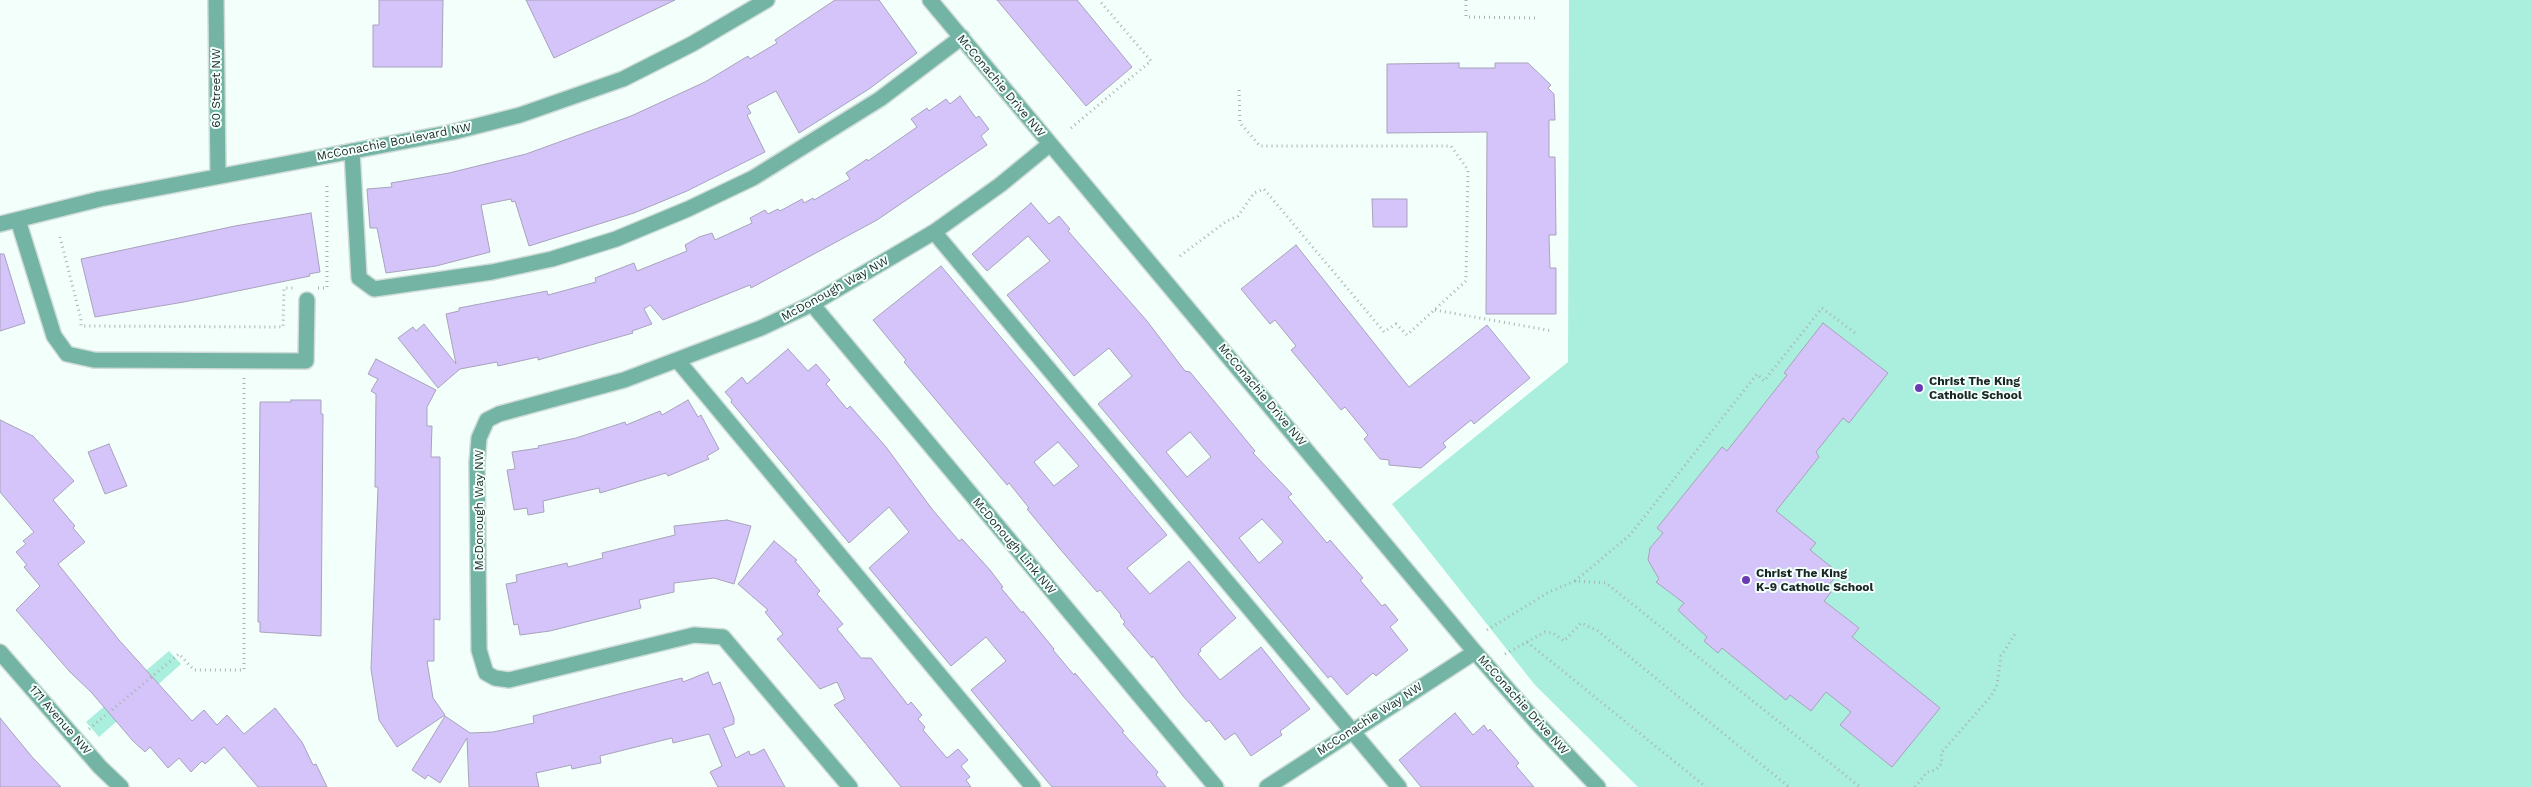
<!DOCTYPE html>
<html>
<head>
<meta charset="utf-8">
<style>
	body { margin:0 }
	canvas { display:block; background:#f2fffb }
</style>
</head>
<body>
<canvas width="2531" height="787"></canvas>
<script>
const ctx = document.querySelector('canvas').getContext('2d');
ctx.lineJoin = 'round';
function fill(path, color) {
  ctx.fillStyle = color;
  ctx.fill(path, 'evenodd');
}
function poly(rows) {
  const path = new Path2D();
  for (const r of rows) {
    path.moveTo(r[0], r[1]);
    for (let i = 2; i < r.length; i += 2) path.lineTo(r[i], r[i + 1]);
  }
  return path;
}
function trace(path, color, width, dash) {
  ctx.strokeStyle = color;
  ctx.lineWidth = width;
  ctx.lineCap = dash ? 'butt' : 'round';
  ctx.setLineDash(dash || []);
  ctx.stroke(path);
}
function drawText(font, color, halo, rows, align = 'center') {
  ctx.font = font + ' "Work Sans",sans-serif';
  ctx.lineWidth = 4;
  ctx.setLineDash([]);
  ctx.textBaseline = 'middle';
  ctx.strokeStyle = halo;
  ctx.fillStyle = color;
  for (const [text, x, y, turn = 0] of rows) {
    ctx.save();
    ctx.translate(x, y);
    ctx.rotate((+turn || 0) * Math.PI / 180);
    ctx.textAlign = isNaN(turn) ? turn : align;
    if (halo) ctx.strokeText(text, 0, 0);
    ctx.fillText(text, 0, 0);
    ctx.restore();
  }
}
fill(poly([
	[1569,0,2531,0,2531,787,1638,787,1535,685,1392,504,1568,362],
	[169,651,181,664,99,737,86,722]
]), '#aed');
const building = poly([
	[379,0,443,0,442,67,373,67,373,25,379,25,379,0],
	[526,0,675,0,554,58,526,0],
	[835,0,879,0,917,53,869,89,799,133,776,91,747,106,751,113,747,115,765,152,687,191,634,213,529,246,515,201,512,202,511,199,481,205,490,252,436,266,386,273,377,228,370,228,367,189,392,187,391,183,449,173,526,154,631,116,705,82,748,56,750,59,777,43,775,40,835,0],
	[997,0,1077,0,1132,67,1086,106,997,0],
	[1459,63,1459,68,1495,68,1495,63,1528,63,1551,85,1548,88,1554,94,1555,120,1549,120,1549,157,1555,157,1556,235,1549,235,1550,268,1556,268,1556,314,1486,314,1487,132,1387,133,1387,64,1459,63],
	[960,96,976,118,979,116,989,129,981,136,987,145,877,220,751,288,750,285,663,320,650,305,644,309,652,324,632,331,633,333,538,360,538,357,498,366,497,362,460,369,438,388,398,338,413,327,416,331,424,324,456,364,446,314,459,311,459,308,547,291,548,295,596,282,595,278,634,263,637,271,687,251,685,245,699,237,712,233,715,240,752,223,750,218,765,210,768,214,778,209,780,211,802,199,804,203,813,198,814,200,850,179,846,173,867,159,868,161,917,127,911,119,927,108,929,111,946,99,950,104,960,96],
	[1372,199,1407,199,1407,227,1373,227,1372,199],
	[1031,203,1049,224,1059,216,1070,229,1068,231,1147,321,1185,371,1190,372,1237,429,1255,451,1253,453,1292,494,1288,497,1327,543,1330,540,1363,578,1360,580,1382,606,1385,604,1398,620,1390,627,1408,650,1376,676,1373,673,1347,695,1331,676,1328,678,1098,404,1132,376,1109,348,1074,376,1007,295,1050,261,1028,236,987,271,972,254,1031,203],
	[1190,432,1211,457,1187,477,1166,452,1190,432],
	[1262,519,1283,542,1259,563,1239,538,1262,519],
	[311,213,320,272,309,274,310,276,184,302,95,317,81,259,235,226,311,213],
	[1296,245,1409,387,1487,325,1530,378,1474,424,1471,420,1443,443,1446,447,1421,468,1389,465,1389,460,1380,459,1364,439,1368,435,1345,407,1341,410,1291,350,1296,346,1275,320,1270,324,1241,289,1296,245],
	[0,254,4,254,25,323,0,331,0,254],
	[941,266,1167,535,1127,568,1150,594,1189,561,1236,618,1200,649,1201,651,1198,654,1220,680,1261,647,1310,709,1280,731,1282,735,1251,756,1235,733,1225,740,1209,720,1206,722,1183,696,1153,656,1152,658,1123,624,1125,622,1120,616,1121,615,1100,590,1097,592,1060,549,1027,509,1029,508,1009,483,1007,485,904,362,906,360,873,320,941,266],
	[1058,442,1079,466,1054,486,1034,462,1058,442],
	[1823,323,1888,373,1849,423,1843,418,1816,452,1819,457,1776,511,1816,543,1810,550,1839,573,1826,588,1831,592,1824,601,1859,628,1852,637,1940,708,1892,767,1840,725,1851,712,1826,692,1811,711,1790,695,1786,700,1722,648,1718,653,1704,641,1707,637,1678,610,1684,603,1656,582,1659,579,1648,560,1650,548,1663,533,1657,528,1722,447,1727,451,1787,375,1784,373,1823,323],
	[788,349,808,371,816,364,830,380,826,384,847,409,850,406,886,447,932,509,959,541,962,539,990,570,1003,587,1001,588,1022,613,1023,611,1054,649,1053,650,1074,675,1075,673,1124,731,1122,732,1158,772,1156,775,1166,787,1052,787,971,690,1006,661,986,637,951,666,869,568,909,532,889,507,849,543,731,402,732,400,725,392,742,377,747,384,788,349],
	[376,359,436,390,427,407,427,426,432,426,431,457,440,457,440,620,434,619,434,661,427,661,433,698,445,715,397,747,379,720,371,669,378,487,375,487,376,394,371,391,378,379,368,374,376,359],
	[291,400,321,400,321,414,323,414,321,636,260,632,260,622,258,622,260,402,291,402,291,400],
	[688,400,698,417,701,415,719,449,707,456,709,459,668,476,666,473,600,493,599,488,543,501,544,512,528,515,527,508,514,510,507,470,515,469,512,452,539,448,538,446,576,438,625,422,626,425,660,411,662,415,688,400],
	[0,420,33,436,74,481,53,500,75,526,73,528,85,542,58,564,119,640,192,721,204,710,217,725,227,715,244,734,275,708,302,742,313,765,316,764,327,787,258,787,224,747,205,764,202,761,191,772,179,758,168,768,150,747,145,752,133,741,91,692,70,672,16,610,40,586,24,567,27,565,16,552,26,544,23,541,34,532,0,492,0,420],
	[109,444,127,486,105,494,88,452,109,444],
	[727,520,751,526,734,584,714,578,674,583,674,592,639,600,641,608,550,631,520,635,518,624,514,625,506,584,517,582,516,575,567,563,568,567,603,558,602,553,675,535,674,526,727,520],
	[774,541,797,560,795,561,820,591,817,594,843,624,837,629,861,658,871,658,908,705,911,702,922,715,918,719,925,727,923,730,947,758,958,749,968,760,961,766,970,777,966,780,971,787,901,787,834,705,845,699,837,682,820,689,777,639,783,634,765,612,768,610,738,584,774,541],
	[708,672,713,685,720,682,734,718,734,724,723,728,736,758,749,751,750,755,755,754,764,749,785,787,718,787,710,772,722,766,709,734,673,743,672,738,600,756,601,763,590,765,572,769,571,765,536,773,539,787,469,787,467,738,440,783,428,775,425,779,412,770,445,716,470,733,493,732,534,723,533,716,682,678,683,682,708,672],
	[1455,713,1473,735,1484,725,1488,731,1490,729,1519,763,1516,766,1534,787,1421,787,1399,760,1455,713],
	[0,718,33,758,61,787,0,787,0,718]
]);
fill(building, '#d4c4fa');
trace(building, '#a9a2bb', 1);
const minor = poly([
	[216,0,218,176],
	[930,0,1475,652,1539,725,1598,787],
	[352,151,359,278,374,289,492,272,552,259,616,239,688,209,753,178,880,99,962,37],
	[18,220,54,336,67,354,94,360,306,361,307,300],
	[0,224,100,199,453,132,520,115,623,79,692,44,767,0],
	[934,232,1399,787],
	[812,304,1216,787],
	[678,361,1033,787],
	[0,652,100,767,121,787],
	[850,787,723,637,694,635,509,680,495,678,486,673,479,650,477,463,479,438,487,420,499,414,624,380,761,328,812,304,934,232,1000,185,1050,144],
	[1267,787,1475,652]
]);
trace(minor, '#cfdcd8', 18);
trace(poly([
	[1466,0,1466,17,1535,18],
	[1071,128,1151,61,1099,0],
	[60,237,81,319,81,326,283,327,284,288,295,288],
	[1180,256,1227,221,1238,216,1254,193,1264,189,1384,332,1396,324,1407,335,1466,281,1468,170,1451,146,1260,146,1240,123,1239,89],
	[318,288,327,288,327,182],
	[1435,310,1553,331],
	[1575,581,1630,535,1757,374,1764,381,1822,308,1855,333],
	[1487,630,1549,592,1575,581,1606,583,1860,787],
	[1527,642,1706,787],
	[1505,654,1545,632,1553,633,1564,641,1581,623,1598,631,1789,787],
	[89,729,179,654,194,670,244,670,244,378],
	[1915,787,1927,772,1936,770,1942,763,1941,753,1992,695,1997,685,2001,656,2015,634]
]), '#a7b4b0', 3, [1, 4]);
trace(minor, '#74b4a5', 15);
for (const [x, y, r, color] of [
	[1919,388,5,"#6b3ab2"],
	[1746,580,5,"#6b3ab2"]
]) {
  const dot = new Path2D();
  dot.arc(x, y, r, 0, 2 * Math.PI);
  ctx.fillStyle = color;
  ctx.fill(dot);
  trace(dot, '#f2fffb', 2);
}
drawText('12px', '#1a2623', '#f2fffb', [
	["McConachie Drive NW",1001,86,50],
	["60 Street NW",216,88,-90],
	["McConachie Boulevard NW",394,142,-11],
	["McDonough Way NW",835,289,-29],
	["McConachie Drive NW",1262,395,50],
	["McDonough Way NW",479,510,-90],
	["McDonough Link NW",1014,546,50],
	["McConachie Drive NW",1523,705,48],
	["McConachie Way NW",1370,719,-33],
	["171 Avenue NW",60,720,49]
]);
drawText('bold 12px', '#1a2623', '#f2fffb', [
	["Christ The King",1929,381],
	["Catholic School",1929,395],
	["Christ The King",1756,573],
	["K-9 Catholic School",1756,587]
], 'left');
</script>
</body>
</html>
